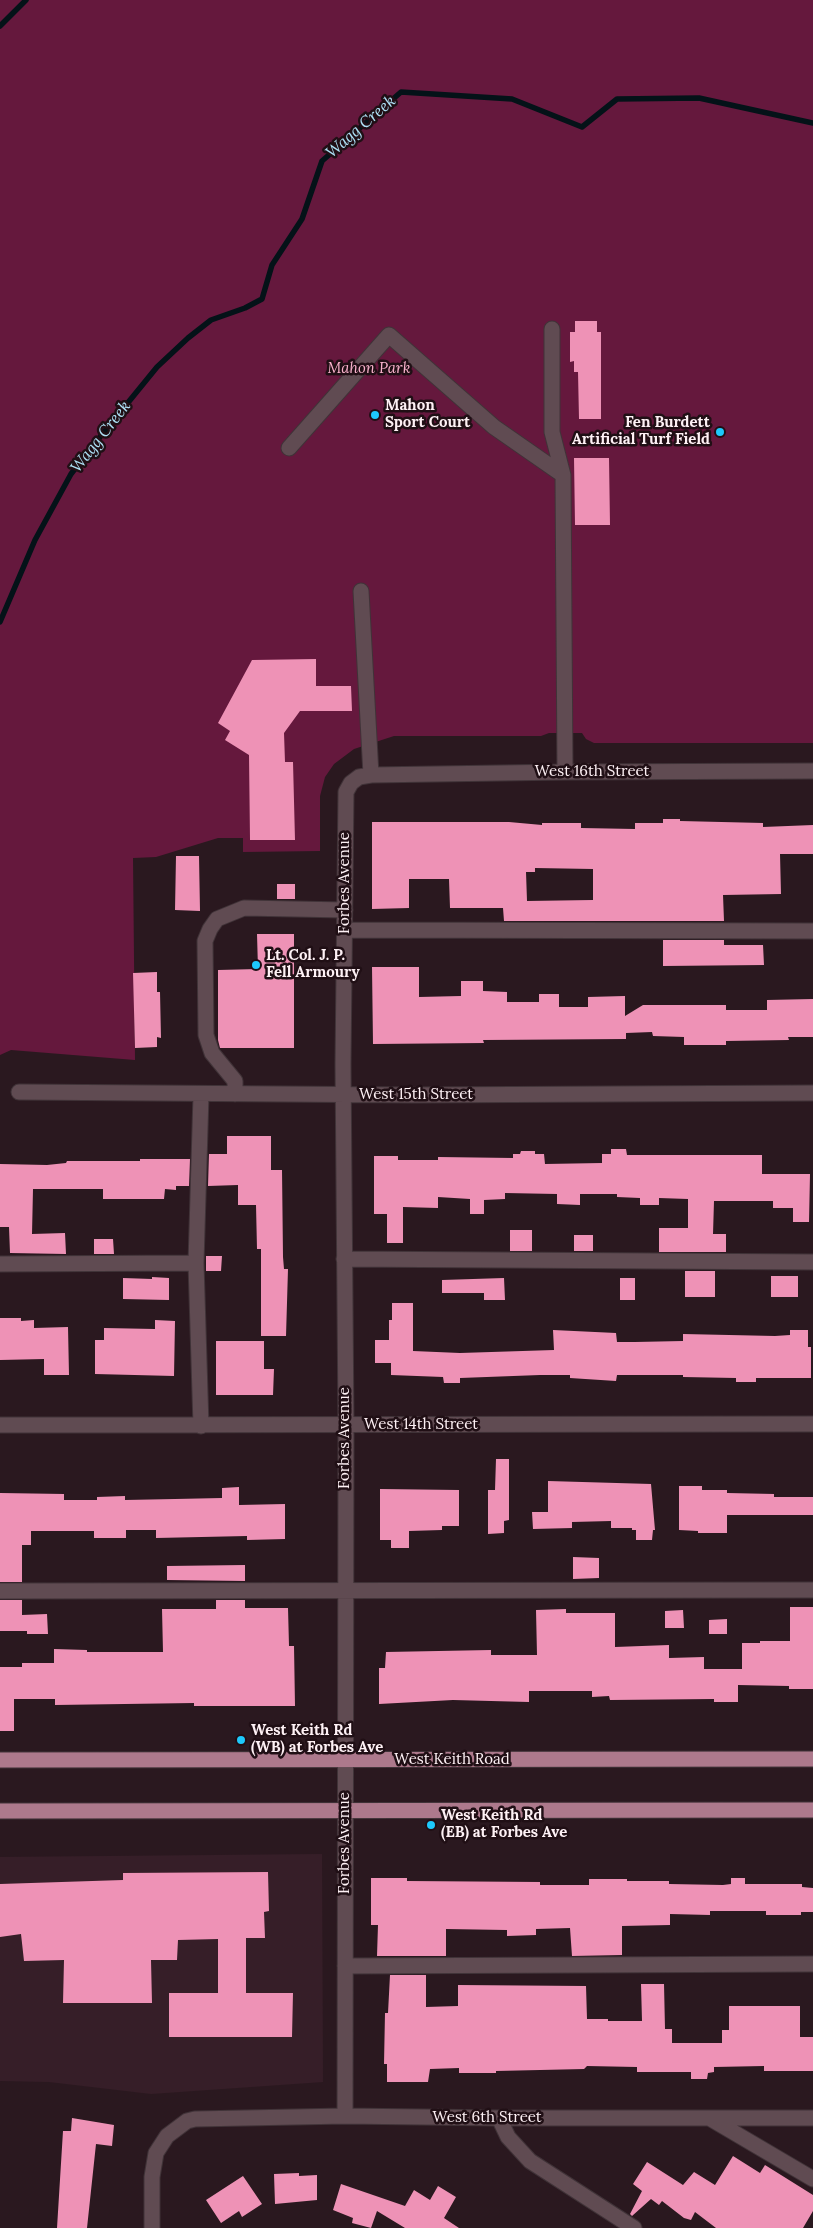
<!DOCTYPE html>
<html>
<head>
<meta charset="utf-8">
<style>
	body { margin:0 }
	canvas { display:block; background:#2a181f }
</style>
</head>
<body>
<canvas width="813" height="2228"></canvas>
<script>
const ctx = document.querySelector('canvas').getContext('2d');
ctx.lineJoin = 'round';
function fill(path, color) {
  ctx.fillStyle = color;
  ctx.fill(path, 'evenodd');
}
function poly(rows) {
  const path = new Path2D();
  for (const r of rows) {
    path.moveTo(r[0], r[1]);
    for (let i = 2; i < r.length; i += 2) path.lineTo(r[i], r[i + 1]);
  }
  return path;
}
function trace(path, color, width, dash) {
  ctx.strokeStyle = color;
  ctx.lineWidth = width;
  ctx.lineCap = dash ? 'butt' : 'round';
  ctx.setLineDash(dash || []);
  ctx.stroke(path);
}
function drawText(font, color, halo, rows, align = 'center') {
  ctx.font = font + ' Lora,serif';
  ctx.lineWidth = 5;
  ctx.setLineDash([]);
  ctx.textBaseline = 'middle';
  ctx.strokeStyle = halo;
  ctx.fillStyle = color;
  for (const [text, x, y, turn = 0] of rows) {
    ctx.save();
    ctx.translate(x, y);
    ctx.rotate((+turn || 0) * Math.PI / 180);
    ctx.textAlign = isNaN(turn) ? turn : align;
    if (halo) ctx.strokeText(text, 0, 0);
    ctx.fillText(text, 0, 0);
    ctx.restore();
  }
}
fill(poly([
	[322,1854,323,2082,151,2094,49,2082,0,2081,0,1857]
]), '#361e28');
fill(poly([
	[0,0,813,0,813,743,594,743,586,739,582,733,549,733,541,736,394,736,354,749,334,764,325,777,320,796,320,851,243,852,243,838,218,838,156,857,133,858,135,1060,11,1050,0,1055]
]), '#65183d');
trace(poly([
	[0,26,26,0],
	[0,622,35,540,71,474,91,448,157,367,188,338,211,320,245,308,262,299,272,265,302,219,322,161,401,92,512,99,582,127,617,99,699,98,813,123]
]), '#041218', 5.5);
fill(poly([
	[575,321,597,321,597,332,601,332,601,419,579,419,578,372,574,372,574,361,570,362,570,332,575,332],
	[574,458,609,458,610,525,575,525],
	[316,659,316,686,351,686,352,711,300,711,284,733,285,762,293,762,295,840,250,840,249,755,225,740,230,731,218,723,252,660],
	[663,819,680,819,680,821,763,823,763,827,813,825,813,854,780,854,781,894,723,895,724,921,504,921,503,908,450,908,449,879,409,879,409,908,372,909,372,822,509,822,542,825,542,823,581,823,581,828,635,829,635,823,663,823],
	[535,868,593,869,593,900,527,901,526,872,535,872],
	[176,856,199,856,200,911,175,910],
	[277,884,295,884,295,899,277,899],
	[257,934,294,934,294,1048,220,1048,218,1040,218,970,258,969],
	[663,940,724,940,724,945,763,945,764,965,663,966],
	[372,967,419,967,419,997,461,996,461,981,483,981,483,991,507,992,507,1002,539,1002,539,994,559,994,559,1007,588,1007,588,997,625,996,625,1016,643,1005,726,1005,726,1010,767,1010,767,1000,813,999,813,1037,788,1037,789,1040,726,1041,726,1045,684,1045,684,1037,653,1036,652,1032,626,1033,626,1039,483,1040,484,1043,373,1044],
	[157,972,157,992,160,992,161,1038,157,1037,157,1047,135,1048,133,973],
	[227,1136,271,1136,271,1170,282,1170,283,1257,284,1269,288,1269,286,1336,261,1336,261,1249,257,1249,256,1205,238,1205,238,1185,208,1186,209,1154,227,1154],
	[611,1149,626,1149,627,1155,762,1155,762,1174,810,1174,809,1222,793,1222,793,1208,773,1208,773,1201,714,1201,713,1234,726,1234,726,1252,659,1252,659,1228,688,1228,688,1199,659,1198,659,1205,640,1205,640,1198,617,1197,617,1194,580,1194,580,1205,557,1204,557,1194,505,1193,505,1199,484,1200,484,1214,470,1214,470,1199,438,1197,438,1208,403,1207,403,1243,387,1243,387,1214,374,1214,374,1156,398,1156,398,1160,438,1160,438,1157,513,1158,513,1154,520,1154,521,1151,535,1151,535,1154,544,1154,545,1164,602,1163,602,1154,611,1154],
	[140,1159,190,1159,189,1186,176,1186,176,1190,165,1189,164,1199,103,1199,103,1189,33,1189,32,1234,65,1233,66,1254,10,1253,9,1227,0,1227,0,1164,47,1165,66,1163,67,1161,140,1161],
	[510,1230,532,1230,532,1251,510,1251],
	[574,1235,593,1235,593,1251,574,1251],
	[94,1239,113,1239,114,1254,94,1254],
	[206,1256,222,1256,221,1271,206,1271],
	[685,1271,715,1271,715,1297,685,1297],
	[771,1276,798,1276,798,1297,771,1297],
	[152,1277,169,1278,169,1300,123,1299,123,1278,152,1279],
	[504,1278,505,1300,484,1300,484,1293,442,1293,442,1280],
	[620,1278,635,1278,635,1300,620,1300],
	[392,1303,413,1303,413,1351,460,1353,554,1350,553,1330,616,1333,617,1342,635,1342,683,1341,683,1334,775,1336,790,1335,790,1330,808,1330,808,1347,811,1347,811,1378,756,1378,756,1382,736,1382,736,1378,683,1377,683,1375,617,1375,616,1381,570,1378,570,1375,540,1375,460,1378,460,1383,444,1383,443,1377,391,1375,391,1363,375,1363,375,1340,389,1340,389,1320,392,1320],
	[0,1318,21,1318,21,1321,34,1320,34,1328,68,1327,69,1375,44,1375,44,1359,0,1360],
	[155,1320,175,1321,174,1376,95,1374,95,1340,104,1340,104,1328,155,1329],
	[216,1341,264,1341,264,1369,274,1369,273,1395,216,1395],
	[496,1459,509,1459,509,1520,504,1521,504,1533,488,1534,488,1490,495,1490],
	[548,1481,651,1484,655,1530,653,1530,652,1540,636,1540,636,1530,632,1530,632,1528,611,1528,611,1521,572,1522,572,1528,533,1529,532,1512,548,1512],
	[679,1486,702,1486,702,1490,727,1490,727,1493,774,1494,774,1497,813,1497,813,1515,727,1515,727,1533,698,1533,698,1531,679,1530],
	[239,1487,239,1505,285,1504,285,1539,247,1540,247,1536,156,1538,156,1530,126,1530,126,1538,94,1538,94,1531,31,1531,31,1545,22,1545,22,1582,0,1582,0,1493,64,1494,64,1500,97,1500,97,1497,125,1496,125,1500,175,1499,222,1498,222,1488],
	[380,1489,459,1490,459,1526,442,1526,442,1530,409,1531,409,1548,391,1548,391,1540,380,1540],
	[573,1557,599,1558,599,1578,573,1579],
	[245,1565,245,1581,167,1580,167,1566],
	[0,1600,22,1600,22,1615,47,1614,48,1634,27,1634,27,1631,0,1631],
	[216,1600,245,1600,245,1608,288,1608,289,1646,294,1646,295,1706,194,1706,194,1703,55,1705,55,1699,14,1699,14,1731,0,1731,0,1667,22,1667,22,1663,54,1663,54,1649,87,1650,87,1652,163,1652,162,1609,216,1609],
	[790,1607,813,1607,813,1689,789,1689,789,1686,738,1685,738,1702,714,1702,714,1699,610,1700,609,1696,592,1697,592,1691,529,1691,529,1702,453,1700,379,1704,379,1668,385,1668,386,1652,491,1650,491,1655,537,1655,536,1610,566,1609,566,1613,615,1613,615,1647,669,1645,669,1658,704,1657,704,1669,742,1669,742,1643,760,1643,760,1641,790,1641],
	[683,1610,684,1628,665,1628,665,1611],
	[727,1619,727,1634,709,1634,709,1620],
	[268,1872,269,1911,264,1912,265,1938,246,1938,246,1993,293,1993,292,2037,169,2037,169,1993,218,1993,218,1939,178,1940,177,1960,151,1960,152,2003,63,2003,64,1960,24,1961,21,1934,0,1937,0,1884,123,1880,123,1873],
	[371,1878,407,1878,407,1881,540,1882,540,1885,589,1885,589,1879,627,1879,627,1881,669,1881,669,1884,723,1885,731,1884,731,1878,745,1878,745,1884,802,1884,802,1887,813,1888,813,1912,801,1912,801,1915,766,1915,766,1911,710,1911,710,1915,670,1914,670,1925,622,1926,622,1955,572,1956,570,1928,536,1929,536,1935,507,1936,507,1930,446,1929,446,1956,377,1956,378,1925,371,1925],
	[390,1975,426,1975,426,2007,458,2006,458,1985,586,1986,587,2019,608,2019,608,2021,642,2021,641,1984,664,1984,665,2029,672,2029,672,2043,722,2043,722,2030,729,2030,729,2006,800,2006,800,2037,813,2037,813,2071,764,2071,764,2066,714,2067,714,2072,708,2073,707,2079,691,2079,691,2072,637,2072,637,2067,587,2066,584,2069,496,2071,496,2073,459,2073,459,2068,430,2069,428,2082,387,2082,387,2064,384,2064,385,2013,388,2013],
	[72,2118,114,2125,112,2146,96,2144,87,2228,57,2228,63,2131,71,2131],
	[733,2156,760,2173,765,2165,813,2195,813,2211,803,2228,716,2228,695,2212,691,2220,684,2218,662,2201,659,2205,651,2199,632,2216,630,2214,642,2191,633,2184,647,2162,683,2185,694,2172,715,2185],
	[299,2173,299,2176,317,2175,317,2200,275,2204,274,2174],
	[243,2176,262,2204,242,2217,239,2211,221,2223,206,2200],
	[341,2184,405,2206,414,2190,430,2200,438,2186,456,2197,444,2218,459,2228,405,2228,377,2211,371,2228,352,2223,353,2218,333,2210]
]), '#ee92b6');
const minor = poly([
	[552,329,552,432,563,475,565,772],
	[289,448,389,335,494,427,563,475],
	[361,591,371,775],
	[345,930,813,931],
	[19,1092,412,1095,813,1093],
	[235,1094,235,1081,212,1053,206,1035,205,941,210,929,217,919,244,908,345,910],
	[344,1259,813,1262],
	[0,1264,196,1263],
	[0,1425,813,1424],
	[201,1426,196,1263,201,1095],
	[0,1591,813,1590],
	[345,1966,813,1964],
	[345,2116,346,1425,343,1064,346,792,351,783,359,777,371,775,565,772,813,771],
	[499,2118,508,2137,530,2161,634,2228],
	[711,2119,813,2179],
	[152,2228,152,2177,156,2153,167,2136,187,2121,195,2119,345,2116,499,2118,813,2118]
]);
const major = poly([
	[0,1760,813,1759],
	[0,1811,813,1810]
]);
trace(minor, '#403338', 17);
trace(major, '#403338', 17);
trace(minor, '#604b52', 15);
trace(major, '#ad798c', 15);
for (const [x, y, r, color] of [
	[375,415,5,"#1dc9fc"],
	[720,432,5,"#1dc9fc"],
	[256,965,5,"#1dc9fc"],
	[241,1740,5,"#1dc9fc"],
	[431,1825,5,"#1dc9fc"]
]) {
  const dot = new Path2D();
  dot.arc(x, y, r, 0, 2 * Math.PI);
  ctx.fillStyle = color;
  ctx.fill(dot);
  trace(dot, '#200f15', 2);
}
drawText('italic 15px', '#fab3cd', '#200f15', [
	["Mahon Park",369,369]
]);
drawText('bold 15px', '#fef1f5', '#200f15', [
	["Mahon",385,406],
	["Sport Court",385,423],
	["Fen Burdett",710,423,"right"],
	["Artificial Turf Field",710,440,"right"],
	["Lt. Col. J. P.",266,956],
	["Fell Armoury",266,973],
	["West Keith Rd",251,1731],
	["(WB) at Forbes Ave",251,1748],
	["West Keith Rd",441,1816],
	["(EB) at Forbes Ave",441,1833]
], 'left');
drawText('15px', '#fef1f5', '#200f15', [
	["West 16th Street",592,772],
	["Forbes Avenue",345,883,-90],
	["West 15th Street",416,1095],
	["West 14th Street",421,1425],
	["Forbes Avenue",345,1438,-90],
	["West Keith Road",452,1760],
	["Forbes Avenue",345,1843,-90],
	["West 6th Street",487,2118]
]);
drawText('italic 16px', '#aee1f6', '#200f15', [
	["Wagg Creek",361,127,-41],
	["Wagg Creek",101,437,-52]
]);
</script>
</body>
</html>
